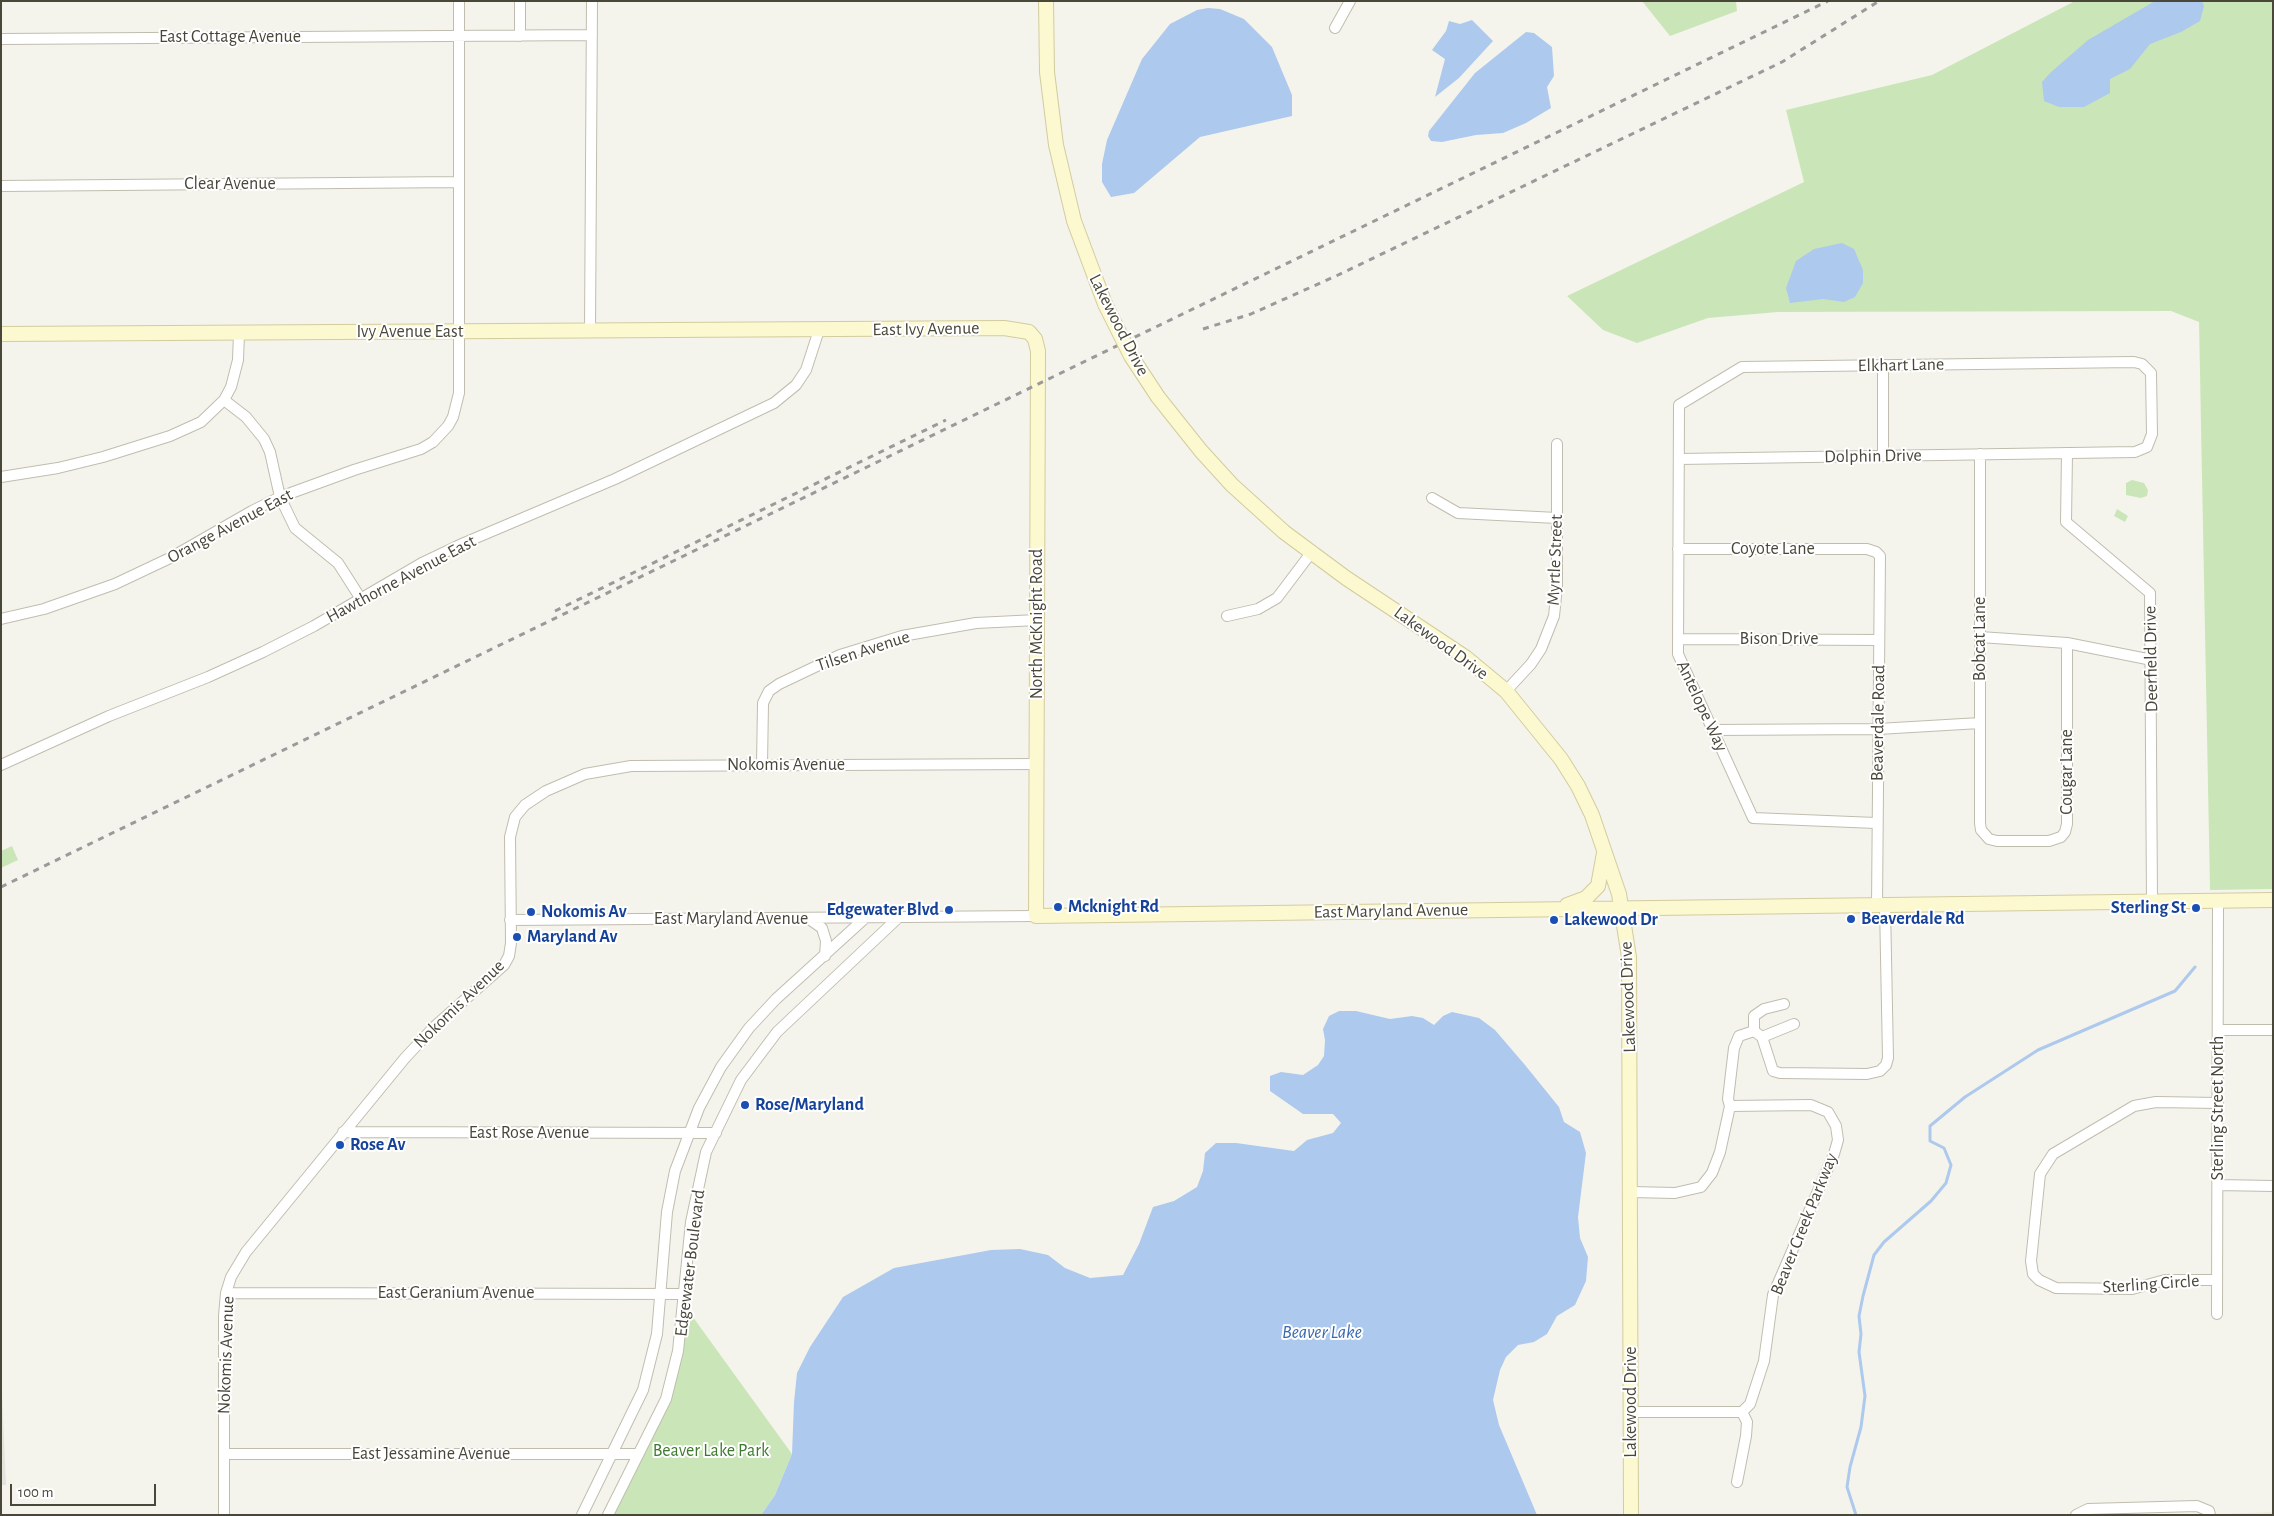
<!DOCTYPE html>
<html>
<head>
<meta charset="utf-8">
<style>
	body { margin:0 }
	#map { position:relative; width:2274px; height:1516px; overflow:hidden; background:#f5f4ec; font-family:"Alegreya Sans",sans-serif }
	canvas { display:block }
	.frame { position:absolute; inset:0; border:2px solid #49463a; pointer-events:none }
	.scale { position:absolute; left:10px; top:1484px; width:146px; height:22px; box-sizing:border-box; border:2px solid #49463a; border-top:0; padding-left:6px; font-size:15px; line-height:18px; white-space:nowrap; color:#49463a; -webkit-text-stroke:4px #fff; paint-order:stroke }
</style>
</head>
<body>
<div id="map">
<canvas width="2274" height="1516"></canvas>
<div class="frame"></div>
<div class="scale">100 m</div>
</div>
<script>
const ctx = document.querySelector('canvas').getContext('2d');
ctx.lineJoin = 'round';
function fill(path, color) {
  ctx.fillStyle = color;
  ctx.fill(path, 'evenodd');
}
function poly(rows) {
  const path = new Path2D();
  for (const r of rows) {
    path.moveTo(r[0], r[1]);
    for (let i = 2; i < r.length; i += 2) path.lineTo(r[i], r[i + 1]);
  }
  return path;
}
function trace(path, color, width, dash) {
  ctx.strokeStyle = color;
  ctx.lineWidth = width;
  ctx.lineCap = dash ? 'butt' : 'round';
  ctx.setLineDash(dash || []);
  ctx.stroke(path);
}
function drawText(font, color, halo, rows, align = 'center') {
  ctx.font = font + ' "Alegreya Sans",sans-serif';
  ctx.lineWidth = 4;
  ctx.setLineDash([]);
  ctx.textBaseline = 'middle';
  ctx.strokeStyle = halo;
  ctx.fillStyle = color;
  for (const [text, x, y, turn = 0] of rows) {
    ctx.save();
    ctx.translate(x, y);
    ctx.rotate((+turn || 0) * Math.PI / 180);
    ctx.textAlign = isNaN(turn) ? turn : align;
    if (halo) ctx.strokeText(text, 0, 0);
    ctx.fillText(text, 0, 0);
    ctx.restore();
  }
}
fill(poly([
	[1,1370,6,1485,1,1485]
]), '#e5e3dd');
fill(poly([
	[2273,1512,2273,1515,2220,1515,2220,1514]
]), '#edead7');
fill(poly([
	[1642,1,1736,1,1737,11,1670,36],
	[2075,1,2273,1,2273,889,2210,890,2199,322,2171,311,1778,312,1708,318,1637,343,1603,330,1567,296,1804,182,1786,110,1932,75],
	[2132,480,2144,483,2148,490,2147,496,2141,498,2126,495,2126,483],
	[2117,509,2128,516,2125,522,2114,516],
	[12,846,18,860,1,868,1,851],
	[690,1313,792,1454,775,1495,761,1515,608,1515,666,1399]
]), '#cae6b8');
fill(poly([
	[2155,1,2202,1,2204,6,2200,21,2181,32,2150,44,2130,69,2110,79,2110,93,2084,107,2059,107,2044,101,2042,82,2050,73,2088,40],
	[1208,8,1220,9,1244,19,1272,47,1292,95,1292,116,1200,137,1134,193,1111,197,1102,182,1102,164,1107,140,1142,59,1170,24,1197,10],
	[1472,20,1493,41,1459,78,1435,97,1445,59,1432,50,1446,31,1449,21,1460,24],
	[1526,32,1534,33,1552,47,1554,76,1547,87,1551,108,1526,123,1503,133,1476,135,1442,142,1431,141,1428,136,1429,131,1475,73],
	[1842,243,1854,249,1863,270,1863,283,1855,297,1844,302,1823,299,1790,303,1786,288,1796,261,1814,249],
	[1339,1011,1356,1011,1390,1019,1412,1016,1423,1018,1434,1025,1443,1016,1452,1012,1479,1018,1495,1030,1525,1065,1559,1107,1564,1122,1580,1132,1586,1153,1578,1217,1580,1238,1588,1257,1586,1281,1575,1305,1557,1316,1547,1334,1534,1342,1518,1345,1506,1357,1500,1370,1493,1400,1499,1425,1537,1515,761,1515,775,1495,792,1454,794,1402,797,1373,810,1347,843,1297,894,1268,991,1250,1020,1249,1048,1255,1065,1268,1090,1278,1123,1275,1139,1244,1153,1207,1174,1201,1197,1187,1203,1171,1205,1153,1216,1143,1236,1143,1294,1151,1307,1140,1333,1133,1341,1123,1333,1114,1303,1114,1270,1091,1270,1076,1281,1072,1303,1075,1318,1065,1324,1056,1325,1040,1323,1029,1329,1016]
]), '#adc9ed');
trace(poly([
	[1856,1515,1847,1487,1850,1467,1861,1427,1865,1396,1859,1352,1861,1334,1859,1316,1863,1296,1874,1255,1884,1242,1931,1201,1946,1183,1951,1165,1944,1148,1930,1141,1930,1126,1965,1097,2038,1050,2175,991,2195,967]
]), '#adc9ed', 3);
const street = poly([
	[1335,28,1350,1],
	[520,36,520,1],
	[1,39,592,35],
	[1,186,459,182],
	[590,331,592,1],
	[224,400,246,417,264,439,270,452,280,497,295,528,338,563,361,599],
	[2067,453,2066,522,2150,593,2152,902],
	[1980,454,1980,823,1981,830,1989,839,1997,841,2049,841,2061,837,2065,832,2067,824,2067,643],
	[1883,456,1883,365],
	[1679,459,2135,452,2147,447,2152,434,2151,373,2142,364,2134,362,1742,367,1679,405,1678,654,1753,818,1876,823],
	[1,477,58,468,103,457,170,436,201,422,224,400,231,387,238,360,239,333],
	[1432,498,1458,513,1557,518],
	[1678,549,1867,549,1876,552,1880,556,1877,906],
	[1227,616,1258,609,1277,598,1311,553],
	[1,619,44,609,115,584,170,558,252,511,280,497,354,470,421,449,433,442,448,426,453,417,459,393,459,1],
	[1980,637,2067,643,2152,660],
	[1678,639,1879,640],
	[1506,691,1531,664,1541,649,1554,616,1557,587,1557,444],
	[1713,730,1878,729,1980,723],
	[1,765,109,716,208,677,263,652,314,626,422,563,464,543,615,479,774,403,796,385,806,370,819,330],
	[762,765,763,703,769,691,779,684,840,655,902,636,976,623,1037,620],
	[809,919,822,928,826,941,825,956],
	[510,920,1036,916],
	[2218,1030,2273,1030],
	[1754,1031,1754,1016,1764,1009,1784,1004],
	[1762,1037,1794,1024],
	[1730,1106,1728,1099,1734,1048,1739,1036,1754,1031,1762,1037,1773,1071,1780,1073,1867,1074,1880,1071,1886,1065,1888,1058,1885,906],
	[343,1132,716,1133],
	[2218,1185,2273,1186],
	[1631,1192,1675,1193,1701,1187,1712,1173,1720,1152,1730,1106,1811,1105,1828,1112,1836,1126,1838,1140,1834,1154,1773,1295,1764,1361,1750,1404,1742,1412,1631,1412],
	[2217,1280,2165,1280,2132,1289,2056,1288,2039,1280,2033,1274,2031,1261,2040,1174,2053,1154,2134,1106,2156,1102,2218,1103],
	[226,1293,686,1294],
	[2217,1314,2218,901],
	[224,1454,638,1454],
	[1737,1482,1746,1436,1747,1422,1742,1412],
	[224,1515,224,1316,226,1293,231,1277,246,1252,405,1058,434,1027,504,965,509,956,511,943,510,837,515,817,525,805,546,791,585,774,631,766,1037,764],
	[582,1515,643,1390,657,1334,667,1212,675,1171,699,1108,721,1067,749,1028,776,999,864,919],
	[608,1515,666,1399,678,1351,691,1222,706,1152,741,1080,777,1032,898,918],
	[2076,1515,2088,1509,2197,1506,2209,1511,2210,1515]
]);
const secondary = poly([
	[1046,1,1047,72,1056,145,1074,221,1105,304],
	[1,334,1004,328,1029,332,1035,339,1038,351,1036,916,2273,900],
	[1158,397,1201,451,1232,485,1284,532,1346,578,1465,657,1506,691,1561,759,1578,786,1592,815,1619,894,1629,957,1631,1515],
	[1567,905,1586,898,1598,886,1604,853]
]);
trace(street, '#c0bdaf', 12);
trace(secondary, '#d2cc9e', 16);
trace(street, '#fff', 10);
trace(secondary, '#fcf8cf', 14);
trace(poly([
	[1203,329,1251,314,1336,276,1782,62,1879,1],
	[555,611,946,420],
	[1,887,1828,1]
]), '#9a9a9a', 3, [6, 6]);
const secondaryBridge = poly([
	[1105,304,1131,356,1158,397]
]);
trace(secondaryBridge, '#d2cc9e', 16, []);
trace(secondaryBridge, '#fcf8cf', 14);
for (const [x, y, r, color] of [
	[1058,907,5,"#1a4fb4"],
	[2196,908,5,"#1a4fb4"],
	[949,910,5,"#1a4fb4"],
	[531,912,5,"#1a4fb4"],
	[1851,919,5,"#1a4fb4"],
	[1554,920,5,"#1a4fb4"],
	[517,937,5,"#1a4fb4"],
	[745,1105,5,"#1a4fb4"],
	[340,1145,5,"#1a4fb4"]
]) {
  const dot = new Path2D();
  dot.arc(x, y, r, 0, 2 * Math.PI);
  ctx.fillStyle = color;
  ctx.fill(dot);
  trace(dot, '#fff', 2);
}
drawText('18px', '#49463a', '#fff', [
	["East Cottage Avenue",230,37],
	["Clear Avenue",230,184],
	["Lakewood Drive",1119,325,63],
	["East Ivy Avenue",926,329,-1],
	["Ivy Avenue East",410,332],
	["Elkhart Lane",1901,365,-1],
	["Dolphin Drive",1873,456,-1],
	["Orange Avenue East",230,526,-28],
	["Coyote Lane",1773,549],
	["Myrtle Street",1555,560,-88],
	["Hawthorne Avenue East",401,579,-28],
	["North McKnight Road",1037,624,-90],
	["Bison Drive",1779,639],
	["Bobcat Lane",1980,639,-90],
	["Lakewood Drive",1441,643,36],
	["Tilsen Avenue",863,651,-18],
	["Deerfield Drive",2151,659,-91],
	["Antelope Way",1702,706,65],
	["Beaverdale Road",1878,723,-89],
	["Nokomis Avenue",786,765],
	["Cougar Lane",2067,772,-90],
	["East Maryland Avenue",1391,911,-1],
	["East Maryland Avenue",731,919],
	["Lakewood Drive",1628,997,-92],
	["Nokomis Avenue",459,1004,-44],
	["Sterling Street North",2218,1108,-90],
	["East Rose Avenue",529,1133],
	["Beaver Creek Parkway",1804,1224,-68],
	["Edgewater Boulevard",690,1263,-83],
	["Sterling Circle",2151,1284,-4],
	["East Geranium Avenue",456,1293],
	["Nokomis Avenue",226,1355,-88],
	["Lakewood Drive",1631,1402,-90],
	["East Jessamine Avenue",431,1454]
]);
drawText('bold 18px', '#164399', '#fff', [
	["Mcknight Rd",1068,907],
	["Sterling St",2186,908,"right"],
	["Edgewater Blvd",939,910,"right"],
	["Nokomis Av",541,912],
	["Beaverdale Rd",1861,919],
	["Lakewood Dr",1564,920],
	["Maryland Av",527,937],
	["Rose/Maryland",755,1105],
	["Rose Av",350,1145]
], 'left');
drawText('18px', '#3f792f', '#fff', [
	["Beaver Lake Park",711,1451]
]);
drawText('italic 19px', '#386ab0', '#fff', [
	["Beaver Lake",1322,1332]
]);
</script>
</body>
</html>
